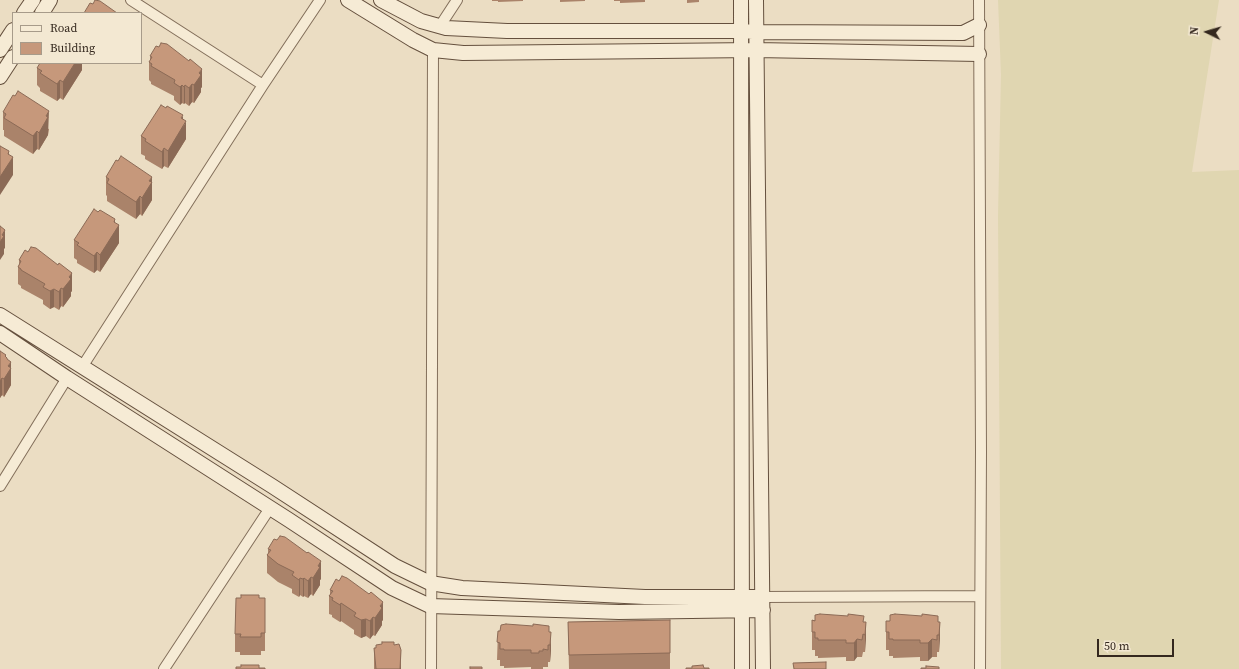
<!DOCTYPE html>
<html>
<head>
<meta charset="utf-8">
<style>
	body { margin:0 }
	#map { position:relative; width:1239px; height:669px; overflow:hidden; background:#ebddc3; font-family:"Source Serif 4",serif }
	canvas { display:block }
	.legend { position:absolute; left:12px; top:12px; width:130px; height:52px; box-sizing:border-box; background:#f3e8d2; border:1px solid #a79b8a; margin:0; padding:5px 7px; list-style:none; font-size:12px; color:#34281e }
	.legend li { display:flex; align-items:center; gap:8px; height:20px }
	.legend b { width:20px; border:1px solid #a79b8a }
	.north { position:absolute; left:1187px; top:12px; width:40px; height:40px; -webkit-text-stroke:3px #f3e8d2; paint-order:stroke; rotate:275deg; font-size:11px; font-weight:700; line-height:16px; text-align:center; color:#34281e }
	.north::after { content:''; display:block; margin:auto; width:14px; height:18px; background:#34281e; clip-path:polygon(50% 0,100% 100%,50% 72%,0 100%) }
	.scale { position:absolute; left:1097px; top:639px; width:77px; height:18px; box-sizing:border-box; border:2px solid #34281e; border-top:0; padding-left:5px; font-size:12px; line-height:14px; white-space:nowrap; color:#34281e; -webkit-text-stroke:3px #f3e8d2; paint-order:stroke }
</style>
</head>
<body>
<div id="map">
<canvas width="1239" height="669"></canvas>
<ul class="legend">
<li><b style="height:5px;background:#f6ebd5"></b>Road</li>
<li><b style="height:11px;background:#c6987b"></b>Building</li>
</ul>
<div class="north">N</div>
<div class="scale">50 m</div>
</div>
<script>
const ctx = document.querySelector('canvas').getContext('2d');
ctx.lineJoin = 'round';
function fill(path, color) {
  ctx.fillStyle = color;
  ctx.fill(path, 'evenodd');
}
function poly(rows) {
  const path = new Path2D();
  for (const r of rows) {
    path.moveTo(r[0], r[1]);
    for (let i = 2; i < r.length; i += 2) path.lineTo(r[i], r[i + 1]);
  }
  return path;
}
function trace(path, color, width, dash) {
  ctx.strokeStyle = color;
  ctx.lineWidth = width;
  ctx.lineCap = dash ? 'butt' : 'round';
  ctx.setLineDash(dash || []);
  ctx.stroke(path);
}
fill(poly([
	[998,0,1219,0,1192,172,1239,170,1239,669,1001,669,998,216,1001,75]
]), '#e0d6b1');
const street = poly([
	[131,0,263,85],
	[979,0,981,451,980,669],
	[440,26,457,0],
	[82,367,263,85,320,0],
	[0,486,67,378],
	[763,597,980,596],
	[164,669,270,508],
	[431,669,433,50]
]);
const secondary = poly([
	[348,0,413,40,433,50,463,53,756,50,979,54],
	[381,0,421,21,446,28,507,31,742,31,756,32,963,33,979,25],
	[741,0,742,669],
	[756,0,763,669],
	[24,13,33,0],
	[42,13,50,0],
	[0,50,13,30],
	[0,77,13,57],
	[0,315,272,486,395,566,430,583,462,588,645,597,763,597],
	[0,333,67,378,289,520,392,588,430,606,619,612,763,610]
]);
trace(street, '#836f5b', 12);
trace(secondary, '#65503e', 16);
trace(street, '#f6ebd5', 10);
trace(secondary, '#f6ebd5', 14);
fill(poly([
	[492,0,523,0,523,1,498,2,498,1,492,1],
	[554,0,585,0,585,1,560,2,560,0],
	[614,0,645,0,645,2,620,3,620,1,614,1],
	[687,0,699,0,699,2,687,3],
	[150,56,202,87,201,88,201,92,194,103,192,102,189,106,185,103,184,104,182,103,180,105,174,100,174,96,151,84,151,82,149,80,149,62,150,61],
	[82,63,82,70,63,100,60,98,57,101,40,91,40,88,37,85,37,68],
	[3,112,49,129,48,135,39,150,37,149,33,154,4,136,4,130,3,130],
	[183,119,186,139,168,168,164,166,162,169,145,159,145,156,141,154,141,136],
	[106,177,152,194,152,200,142,216,140,214,136,219,107,201,107,196,106,195],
	[115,223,119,243,100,272,97,270,94,273,77,263,77,260,74,258,74,240],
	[28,252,72,291,71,292,71,296,63,307,61,306,59,310,54,307,50,309,43,304,43,300,21,288,21,286,18,284,18,267,19,265,19,260],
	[0,351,6,357,7,360,11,380,11,385,4,397,2,395,0,398],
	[268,549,321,579,320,580,320,585,313,596,311,594,308,598,304,596,303,597,300,595,299,597,292,593,292,589,278,582,267,573,267,555,268,554],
	[330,590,383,620,382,621,382,625,375,636,373,635,370,639,366,636,361,638,354,634,354,630,341,621,340,622,332,617,332,615,329,614,329,596,330,595],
	[259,598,265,598,265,651,261,651,261,655,240,655,240,652,235,652,235,634],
	[670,620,670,669,569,669,568,622],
	[812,620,866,622,865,652,863,652,862,657,857,657,854,661,846,661,846,657,818,658,818,656,815,656,815,650,812,650],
	[886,621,940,622,939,652,937,652,937,657,932,657,928,661,920,661,920,657,893,658,893,656,889,656,889,650,886,650],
	[498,631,549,632,551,650,550,662,548,662,548,667,543,667,543,669,531,669,531,667,504,668,504,666,500,666,500,660,497,660],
	[394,645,401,650,401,669,374,669,374,648]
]), '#aa836a');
fill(poly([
	[75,63,82,63,82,70,63,100,63,82],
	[202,69,202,87,201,88,201,92,194,103,194,85,199,73],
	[60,80,60,98,57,101,57,84],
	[192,84,192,102,189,106,189,88],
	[182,85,182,103,180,105,180,87],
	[185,85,185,103,184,104,184,87],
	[49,111,48,135,39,150,39,133,46,116],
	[183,115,183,127,186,121,186,139,168,168,168,151],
	[37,131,37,149,33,154,33,136],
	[164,148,164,166,162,169,162,152],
	[9,151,9,163,13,157,13,175,0,195,0,177,8,154],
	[152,177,152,200,142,216,142,198,149,181],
	[140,196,140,214,136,219,136,202],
	[115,219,115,230,119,225,119,243,100,272,100,255],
	[5,230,5,248,4,249,4,254,0,260,0,242,2,235],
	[97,252,97,270,94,273,94,256],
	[72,273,72,291,71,292,71,296,63,307,63,289,69,277],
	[61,288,61,306,59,310,59,292],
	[54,289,54,307,50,309,50,291],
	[7,358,7,373,8,366,11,362,11,385,4,397,4,379,7,359],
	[2,378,2,395,0,398,0,381],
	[321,561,321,579,320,580,320,585,313,596,313,578,318,566],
	[311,577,311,594,308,598,308,581],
	[300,578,300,595,299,597,299,580],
	[304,578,304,596,303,597,303,579],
	[383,602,383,620,382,621,382,625,375,636,375,618,380,606],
	[341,603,341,621,340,622,340,605],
	[373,617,373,635,370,639,370,621],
	[366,619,366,636,361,638,361,620],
	[866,622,866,639,865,652,865,635],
	[940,622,940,639,939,652,939,635],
	[551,632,551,650,550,662,550,645],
	[857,639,857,657,854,661,854,643],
	[932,639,932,657,928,661,928,643],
	[401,650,401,669,400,669]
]), '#8b6a56');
const building = poly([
	[95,0,100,1,117,13,84,13,90,3,93,4,95,0],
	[161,43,167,44,189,61,190,59,202,69,199,73,201,75,194,85,192,84,189,88,185,85,184,87,182,85,180,87,174,83,175,80,151,66,152,64,149,62,152,57,150,56,156,46,159,47,161,43],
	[40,63,75,63,63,82,60,80,57,84,40,73,42,71,37,68,40,63],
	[18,91,49,111,46,116,48,117,39,133,37,131,33,136,4,118,6,114,3,112,13,95,15,96,18,91],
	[161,105,166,108,167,106,183,115,181,118,186,121,168,151,164,148,162,152,145,141,146,139,141,136,161,105],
	[0,146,9,151,8,154,13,157,0,177,0,146],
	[121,156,152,177,149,181,152,182,142,198,140,196,136,202,107,183,109,179,106,177,116,160,118,161,121,156],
	[94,209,98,212,100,210,115,219,114,222,119,225,100,255,97,252,94,256,77,245,79,243,74,240,94,209],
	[0,226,5,230,2,235,4,236,0,242,0,226],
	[31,247,36,248,58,265,59,263,72,273,69,277,71,279,63,289,61,288,59,292,54,289,50,291,43,287,45,284,21,270,21,269,18,267,21,261,19,260,25,250,28,252,31,247],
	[0,351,6,355,5,356,7,358,7,359,11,362,8,366,11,368,4,379,2,378,0,381,0,351],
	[280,536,285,537,307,553,308,552,321,561,318,566,320,567,313,578,311,577,308,581,304,578,303,579,300,578,299,580,292,575,294,572,278,564,267,555,271,550,268,549,274,539,277,540,280,536],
	[342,576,347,578,369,594,371,592,383,602,380,606,382,608,375,618,373,617,370,621,366,619,361,620,354,616,356,613,341,603,340,605,332,600,333,598,329,596,333,591,330,590,336,579,339,581,342,576],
	[241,595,259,595,259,598,265,598,265,633,261,633,261,637,240,637,241,634,235,634,236,598,241,598,241,595],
	[820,614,848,616,848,614,864,616,863,622,866,622,865,635,863,634,862,640,857,639,854,643,846,643,846,640,818,640,818,638,815,638,815,632,812,632,812,620,815,621,815,615,820,614],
	[895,614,922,616,922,614,938,616,938,622,940,622,939,635,937,635,937,640,932,639,928,643,920,643,920,640,893,640,893,639,889,639,889,632,886,632,886,621,890,621,890,615,895,614],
	[670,620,670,653,569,655,568,622,670,620],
	[506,624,533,626,533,624,549,626,549,632,551,632,550,645,548,645,548,650,543,649,543,651,539,651,539,653,531,653,531,650,504,650,504,649,500,649,500,643,497,642,498,631,500,631,501,625,506,624],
	[382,642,394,642,394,645,399,644,401,650,400,669,376,669,374,648,376,648,376,645,382,644,382,642],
	[826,662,826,669,794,669,793,663,826,662],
	[241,665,259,665,259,668,265,668,265,669,236,669,236,667,241,667,241,665],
	[703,665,704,668,709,668,709,669,686,669,686,668,692,668,692,666,703,665],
	[926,666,939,667,939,669,921,669,921,668,926,668,926,666],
	[470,667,482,667,482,669,470,669,470,667]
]);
fill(building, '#c6987b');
trace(building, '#8b6a56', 1);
</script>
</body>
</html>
